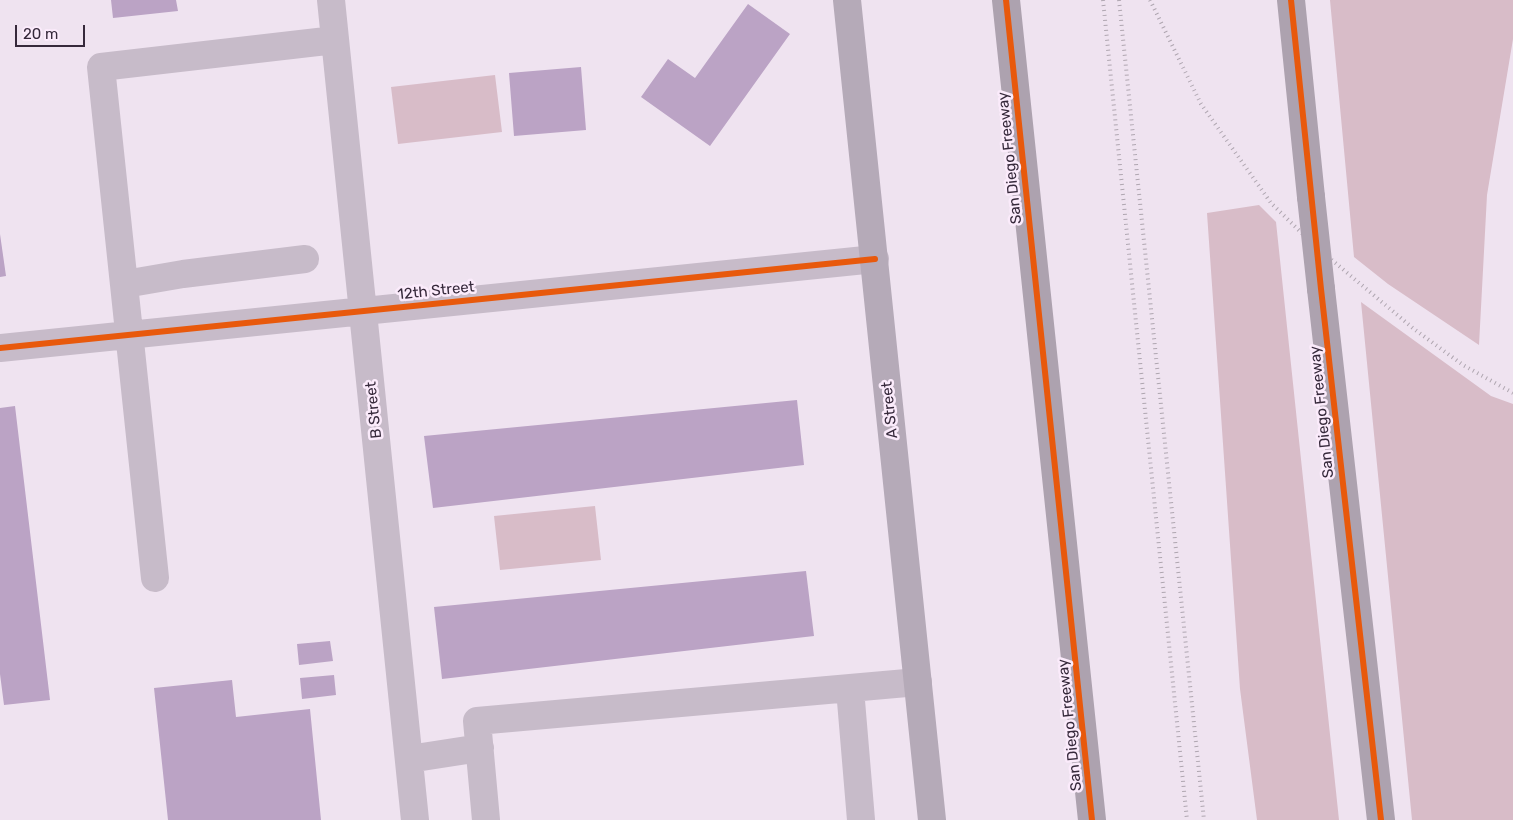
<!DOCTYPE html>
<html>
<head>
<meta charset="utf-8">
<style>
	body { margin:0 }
	#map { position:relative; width:1513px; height:820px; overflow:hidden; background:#efe3f0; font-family:Rubik,sans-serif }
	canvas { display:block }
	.scale { position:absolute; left:15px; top:25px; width:70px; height:22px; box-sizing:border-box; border:2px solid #36293b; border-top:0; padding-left:6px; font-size:15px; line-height:18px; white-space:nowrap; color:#36293b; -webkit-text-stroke:4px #fbebfb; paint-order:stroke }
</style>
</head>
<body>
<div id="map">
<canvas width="1513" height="820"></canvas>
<div class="scale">20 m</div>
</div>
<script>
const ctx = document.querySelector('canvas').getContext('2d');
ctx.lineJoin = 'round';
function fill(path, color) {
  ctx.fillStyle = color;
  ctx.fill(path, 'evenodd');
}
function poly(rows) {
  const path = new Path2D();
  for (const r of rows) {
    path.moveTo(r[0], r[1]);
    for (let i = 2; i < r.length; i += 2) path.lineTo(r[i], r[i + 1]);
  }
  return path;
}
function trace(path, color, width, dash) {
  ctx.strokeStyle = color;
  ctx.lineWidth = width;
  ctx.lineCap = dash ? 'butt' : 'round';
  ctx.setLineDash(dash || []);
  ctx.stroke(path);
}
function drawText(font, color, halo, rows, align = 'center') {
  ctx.font = font + ' Rubik,sans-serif';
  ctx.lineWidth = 5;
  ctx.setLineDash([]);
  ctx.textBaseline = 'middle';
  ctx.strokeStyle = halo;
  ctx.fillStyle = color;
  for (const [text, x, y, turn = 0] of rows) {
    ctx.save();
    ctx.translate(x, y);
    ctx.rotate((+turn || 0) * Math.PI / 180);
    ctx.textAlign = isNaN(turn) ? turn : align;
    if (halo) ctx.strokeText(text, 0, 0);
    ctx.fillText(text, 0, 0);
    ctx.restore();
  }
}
fill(poly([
	[1330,0,1513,0,1513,39,1487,195,1479,345,1388,284,1354,257],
	[495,75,502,132,398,144,391,87],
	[1259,205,1276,222,1339,820,1257,820,1240,689,1207,213],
	[1361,302,1491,396,1513,404,1513,820,1412,820],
	[595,506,601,560,500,570,494,516]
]), '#d8bcc8');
fill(poly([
	[111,0,176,0,178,11,113,18],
	[748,4,790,34,710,146,641,97,668,59,695,78],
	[581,67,586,130,514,136,509,73],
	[0,234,6,276,0,277],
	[797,400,804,465,433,508,424,436],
	[15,406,50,700,4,705,0,674,0,408],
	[806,571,814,636,442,679,434,607],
	[330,641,333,661,299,665,297,644],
	[334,675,336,695,302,699,300,678],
	[232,680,236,717,310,709,321,820,168,820,154,688]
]), '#bba3c5');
trace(poly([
	[331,0,415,820],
	[125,284,183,274,305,259],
	[0,348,875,259],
	[155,578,101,67,335,40],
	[850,689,861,820],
	[409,759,480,748],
	[486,820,477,721,918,682]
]), '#c7bbc9', 28);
trace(poly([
	[847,0,932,820]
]), '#b5aab8', 28);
trace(poly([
	[1006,0,1092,820],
	[1291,0,1311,197],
	[1321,289,1381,820]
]), '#ada2af', 28);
trace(poly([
	[1103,0,1187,820],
	[1119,0,1204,820],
	[1150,0,1201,104,1271,203,1314,245,1414,329,1463,365,1513,393]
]), '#afa6b0', 4, [1, 4]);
trace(poly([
	[1311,197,1321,289]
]), '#ada2af', 28);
trace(poly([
	[1006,0,1092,820],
	[1291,0,1321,289,1381,820],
	[0,348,875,259]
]), '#e8590c', 6);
drawText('15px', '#36293b', '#fbebfb', [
	["San Diego Freeway",1010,158,-96],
	["12th Street",436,291,-6],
	["B Street",374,410,-96],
	["A Street",890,410,-96],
	["San Diego Freeway",1322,412,-96],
	["San Diego Freeway",1070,725,-96]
]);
</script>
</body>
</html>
